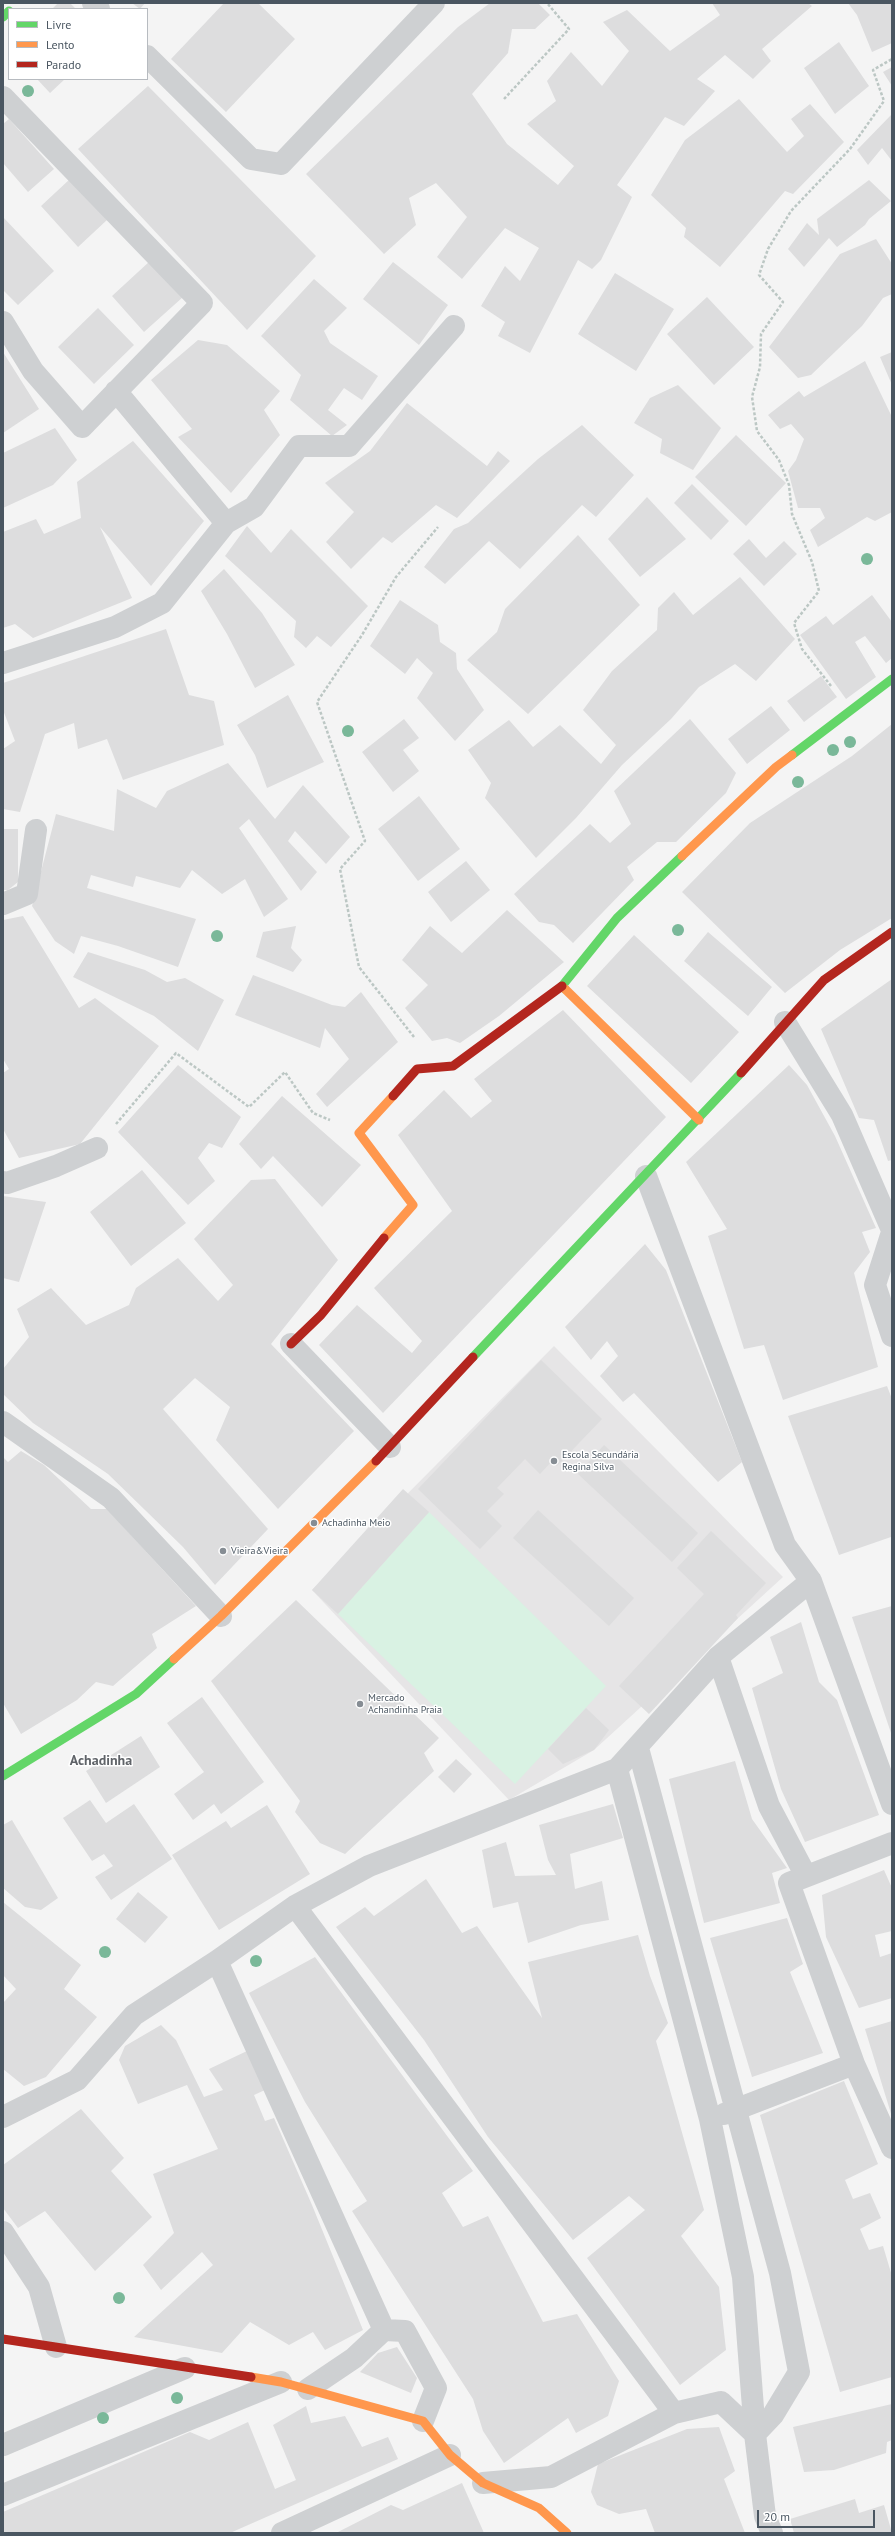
<!DOCTYPE html>
<html>
<head>
<meta charset="utf-8">
<style>
	body { margin:0 }
	#map { position:relative; width:895px; height:2536px; overflow:hidden; background:#f4f4f4; font-family:"PT Sans",sans-serif }
	canvas { display:block }
	.frame { position:absolute; inset:0; border:4px solid #4a5661; pointer-events:none }
	.legend { position:absolute; left:8px; top:8px; width:140px; height:72px; box-sizing:border-box; background:#fff; border:1px solid #b7bbc0; margin:0; padding:5px 7px; list-style:none; font-size:12px; color:#4a5661 }
	.legend li { display:flex; align-items:center; gap:8px; height:20px }
	.legend b { width:20px; border:1px solid #b7bbc0 }
	.scale { position:absolute; left:757px; top:2510px; width:118px; height:18px; box-sizing:border-box; border:2px solid #4a5661; border-top:0; padding-left:5px; font-size:12px; line-height:14px; white-space:nowrap; color:#4a5661; -webkit-text-stroke:3px #fff; paint-order:stroke }
</style>
</head>
<body>
<div id="map">
<canvas width="895" height="2536"></canvas>
<div class="frame"></div>
<ul class="legend">
<li><b style="height:5px;background:#63d668"></b>Livre</li>
<li><b style="height:5px;background:#ff974d"></b>Lento</li>
<li><b style="height:5px;background:#b3261e"></b>Parado</li>
</ul>
<div class="scale">20 m</div>
</div>
<script>
const ctx = document.querySelector('canvas').getContext('2d');
ctx.lineJoin = 'round';
function fill(path, color) {
  ctx.fillStyle = color;
  ctx.fill(path, 'evenodd');
}
function poly(rows) {
  const path = new Path2D();
  for (const r of rows) {
    path.moveTo(r[0], r[1]);
    for (let i = 2; i < r.length; i += 2) path.lineTo(r[i], r[i + 1]);
  }
  return path;
}
function trace(path, color, width, dash) {
  ctx.strokeStyle = color;
  ctx.lineWidth = width;
  ctx.lineCap = dash ? 'butt' : 'round';
  ctx.setLineDash(dash || []);
  ctx.stroke(path);
}
function drawText(font, color, halo, rows, align = 'center') {
  ctx.font = font + ' "PT Sans",sans-serif';
  ctx.lineWidth = 3;
  ctx.setLineDash([]);
  ctx.textBaseline = 'middle';
  ctx.strokeStyle = halo;
  ctx.fillStyle = color;
  for (const [text, x, y, turn = 0] of rows) {
    ctx.save();
    ctx.translate(x, y);
    ctx.rotate((+turn || 0) * Math.PI / 180);
    ctx.textAlign = isNaN(turn) ? turn : align;
    if (halo) ctx.strokeText(text, 0, 0);
    ctx.fillText(text, 0, 0);
    ctx.restore();
  }
}
fill(poly([
	[554,1346,783,1577,594,1750,509,1800,312,1590]
]), '#e6e5e6');
fill(poly([
	[429,1512,606,1686,515,1784,338,1614]
]), '#d9f2e3');
fill(poly([
	[58,3,70,3,76,9,52,9],
	[132,3,145,3,140,9],
	[224,3,258,3,295,39,226,112,171,59],
	[490,3,538,3,550,15,535,29,512,29,508,53,472,94,507,144,558,185,574,166,527,124,556,101,547,81,571,52,602,86,629,51,603,22,627,10,670,51,720,15,712,3,808,3,812,6,762,49,771,61,753,79,725,55,697,79,715,91,684,126,665,117,617,185,632,197,601,260,592,269,578,260,530,353,498,336,505,322,481,306,505,266,520,281,539,248,505,228,462,279,437,257,467,217,436,183,409,198,416,225,384,254,306,174,458,27],
	[848,3,892,3,892,43,872,52,857,15],
	[839,42,869,86,835,114,804,68],
	[892,67,892,86,883,72],
	[37,79,65,79,50,93],
	[148,86,316,256,247,330,78,149],
	[739,99,787,152,804,136,791,119,810,104,844,142,793,194,785,191,720,267,684,237,686,228,651,195,685,140],
	[892,114,892,161,882,148,868,165,857,150],
	[9,119,54,169,28,192,3,163,3,124],
	[70,179,107,220,78,247,41,206],
	[869,180,891,201,869,219,865,225,837,247,829,238,804,267,788,249,807,223,819,235,817,219],
	[3,217,54,271,18,305,3,290],
	[876,239,892,264,892,294,883,298,862,326,811,375,798,378,769,347,840,254],
	[150,261,183,297,144,332,112,296],
	[393,262,448,305,419,345,363,299],
	[615,273,674,309,636,371,578,334],
	[314,279,347,308,324,331,330,343,378,376,362,400,344,388,328,410,347,425,332,436,290,400,301,375,261,336],
	[707,297,754,347,714,385,667,334],
	[98,308,134,345,94,384,58,347],
	[198,340,227,345,280,391,264,410,280,435,231,493,178,437,192,429,151,380],
	[3,352,39,409,3,433],
	[892,352,892,385,880,357],
	[865,361,892,417,892,512,875,521,867,517,818,547,810,530,825,518,820,508,798,508,788,471,796,460,804,439,791,424,780,429,768,415,799,391,804,397],
	[678,385,721,428,693,470,660,453,662,439,634,423,650,398],
	[407,403,487,466,498,451,510,461,457,518,436,505,392,543,383,537,351,569,326,542,354,512,325,483,370,451],
	[582,425,634,475,596,517,582,505,520,569,489,541,445,584,424,567,454,529,468,523,538,459],
	[55,428,77,460,53,485,3,508,3,453],
	[736,435,786,483,746,526,695,477],
	[133,441,204,521,151,586,100,527,132,598,33,638,15,624,3,628,3,532,36,519,44,534,81,518,77,482],
	[692,484,729,521,711,540,674,503],
	[647,497,686,539,640,577,608,539],
	[247,526,271,553,291,529,368,606,331,647,317,636,306,648,294,637,296,621,225,556],
	[578,535,640,605,528,714,467,660,497,632,505,609],
	[749,539,766,558,784,541,797,554,764,586,733,554],
	[224,569,262,613,295,665,255,688,227,634,201,591],
	[740,577,795,639,756,681,735,664,699,687,671,719,622,765,576,818,536,858,485,798,491,783,468,750,509,720,533,747,560,725,601,764,616,745,583,710,612,671,657,630,658,608,674,592,693,615],
	[872,595,892,622,892,658,886,663,865,636,855,642,876,677,846,699,800,635,826,616,833,625],
	[400,600,438,625,440,642,456,653,457,669,484,710,455,741,417,698,433,673,417,658,405,674,370,646],
	[166,629,189,695,214,701,224,745,123,780,107,739,78,749,74,723,45,734,20,812,3,809,3,749,15,741,3,710,3,683],
	[821,676,837,697,804,722,787,701],
	[288,695,324,762,267,788,255,755,237,725],
	[771,706,790,730,747,764,728,739],
	[404,719,419,738,403,750,419,771,393,792,362,752],
	[690,719,736,773,726,793,676,842,657,842,627,867,634,880,573,943,554,925,539,922,514,894,590,824,610,843,631,824,614,791],
	[892,724,892,918,840,950,785,993,682,892,750,823,852,756],
	[228,763,275,819,303,785,350,837,326,864,295,831,288,841,317,872,301,891,249,819,239,828,288,899,264,917,245,879,222,894,192,870,180,888,136,876,133,887,91,875,87,888,196,919,178,967,118,946,81,936,74,954,55,941,32,906,56,814,114,831,117,789,156,808,167,791],
	[419,796,460,849,418,881,378,829],
	[3,829,18,829,18,882,8,890,3,890],
	[466,861,490,890,451,922,428,892],
	[507,910,564,962,499,1016,460,1043,447,1038,432,1041,405,1008,428,985,402,960,430,926,462,953],
	[23,916,79,1008,95,998,159,1046,80,1144,19,1158,3,1129,3,1073,9,1069,3,1059,3,920],
	[296,926,291,948,302,960,293,972,256,957,263,932],
	[708,932,772,987,748,1016,684,961],
	[634,935,739,1032,691,1083,587,986],
	[88,952,145,970,167,982,185,978,224,1000,198,1051,154,1016,73,977],
	[253,975,332,1005,345,1007,361,992,398,1042,327,1107,316,1094,349,1059,325,1028,320,1048,235,1015],
	[892,979,892,1160,888,1161,874,1120,859,1118,821,1029],
	[563,1010,666,1117,383,1413,319,1345,357,1305,412,1353,422,1341,374,1288,452,1211,398,1135,444,1090,471,1118,492,1101,474,1079],
	[178,1065,241,1117,222,1148,209,1143,198,1158,215,1181,188,1205,118,1132],
	[789,1065,807,1085,835,1136,876,1228,862,1232,870,1252,854,1273,878,1367,783,1400,764,1345,744,1349,708,1236,727,1229,686,1162],
	[282,1096,361,1165,322,1207,273,1156,261,1169,239,1144],
	[142,1170,186,1223,131,1266,90,1212],
	[275,1179,338,1260,271,1344,354,1431,278,1509,216,1440,230,1407,195,1378,163,1409,268,1529,215,1585,183,1547,108,1474,33,1423,3,1394,3,1369,29,1337,17,1309,51,1288,86,1325,129,1305,136,1288,178,1258,218,1301,233,1285,194,1239,251,1180],
	[3,1196,46,1202,19,1282,3,1278],
	[645,1244,666,1270,742,1462,718,1482,634,1393,623,1402,600,1376,618,1356,607,1341,591,1360,565,1327],
	[541,1360,602,1419,557,1466,552,1461,540,1474,525,1459,497,1488,504,1494,487,1511,502,1526,480,1549,418,1489],
	[887,1386,892,1399,892,1540,891,1537,839,1555,788,1416],
	[604,1445,698,1533,672,1562,578,1474],
	[21,1451,44,1465,91,1509,107,1509,196,1606,152,1634,157,1648,113,1686,96,1682,77,1700,21,1734,3,1703,3,1457,8,1462],
	[403,1489,429,1512,338,1614,312,1590],
	[538,1510,634,1598,609,1626,513,1538],
	[711,1531,766,1583,736,1615,738,1618,649,1714,619,1686,704,1594,677,1568],
	[296,1600,439,1738,424,1753,434,1771,345,1854,320,1843,295,1812,300,1801,211,1681],
	[892,1606,892,1736,852,1617],
	[801,1622,819,1682,837,1700,879,1815,805,1842,781,1789,752,1688,783,1673,770,1637],
	[202,1697,264,1782,221,1814,214,1804,193,1820,174,1794,204,1772,167,1723],
	[586,1708,609,1730,594,1750,563,1764,548,1749],
	[141,1736,160,1767,106,1803,86,1771],
	[456,1759,472,1774,454,1793,438,1777],
	[735,1761,752,1819,787,1868,772,1873,780,1903,704,1923,669,1779],
	[90,1800,106,1823,134,1804,172,1859,111,1900,95,1877,113,1866,104,1854,92,1861,63,1818],
	[613,1804,623,1838,570,1854,575,1889,602,1881,609,1920,581,1925,528,1943,518,1902,493,1908,482,1850,506,1842,515,1876,556,1875,548,1860,539,1825],
	[267,1805,310,1874,219,1930,172,1855,226,1821,231,1828],
	[12,1820,58,1898,41,1910,25,1907,3,1888,3,1825],
	[884,1870,892,1888,892,1931,875,1935,880,1957,892,1953,892,1998,859,2008,826,1937,822,1895],
	[426,1879,462,1933,477,1926,542,2018,528,1962,638,1935,650,1976,668,2023,656,2041,704,2210,681,2236,719,2287,726,2350,680,2385,587,2258,645,2210,629,2196,573,2240,488,2137,424,2040,336,1927,365,1907,374,1916],
	[138,1892,168,1917,145,1943,116,1919],
	[3,1902,81,1965,64,1989,97,2017,46,2077,24,2086,3,2069,3,2003,16,1989,3,1975],
	[787,1918,803,1964,790,1972,823,2053,752,2077,710,1938],
	[315,1957,473,2171,442,2193,463,2227,488,2216,543,2322,577,2314,619,2381,608,2416,576,2433,568,2418,504,2463,483,2431,473,2399,352,2211,367,2201,305,2102,249,1993],
	[892,2021,892,2117,865,2029],
	[161,2025,176,2040,204,2097,223,2090,209,2069,247,2051,265,2090,254,2095,265,2121,274,2118,312,2205,363,2330,325,2350,313,2332,289,2345,250,2322,222,2353,134,2337,213,2265,202,2252,161,2290,143,2265,174,2233,153,2174,218,2149,187,2085,138,2104,119,2060,125,2046],
	[844,2081,878,2164,845,2180,853,2199,870,2193,881,2218,860,2229,869,2250,883,2246,892,2276,892,2377,840,2392,760,2115],
	[81,2109,124,2158,111,2171,152,2217,95,2271,45,2211,18,2228,3,2208,3,2165],
	[397,2347,417,2378,411,2393,360,2372,378,2353],
	[892,2404,892,2440,887,2442,886,2453,834,2470,804,2472,793,2427],
	[306,2406,311,2423,345,2416,362,2447,388,2437,398,2459,230,2533,3,2533,3,2512,190,2432,209,2440,248,2422,275,2489,296,2480,273,2425],
	[719,2427,735,2471,724,2479,745,2533,655,2533,646,2509,619,2514,597,2505,591,2492,598,2464,687,2429],
	[462,2483,484,2533,336,2533,391,2505,403,2510],
	[855,2499,859,2513,884,2505,892,2533,794,2533,790,2519]
]), '#ddddde');
trace(poly([
	[504,99,569,29,547,3],
	[831,686,802,649,794,623,819,591,812,562,792,514,789,485,779,460,757,431,752,397,760,367,761,334,783,302,759,275,768,249,791,211,850,149,884,101,873,70,892,59],
	[414,1037,359,967,340,869,365,841,317,702,362,635,396,577,438,527],
	[116,1124,176,1053,249,1107,285,1072,313,1113,330,1120]
]), '#bcc7c4', 2.5, [3, 2]);
trace(poly([
	[93,3,99,9],
	[147,56,251,159,281,164,434,3],
	[3,97,202,303,82,427,33,371,3,322],
	[116,391,226,523],
	[3,663,115,627,162,603,226,523,254,507,299,446,349,446,454,326],
	[3,904,27,894,36,830],
	[785,1022,842,1115,892,1230],
	[646,1176,785,1545,811,1581,718,1657,617,1769,710,2119,743,2277,755,2434,765,2516,772,2533],
	[3,1182,7,1183,56,1166,97,1148],
	[892,1232,875,1285,892,1336],
	[291,1344,390,1447],
	[811,1581,892,1804],
	[718,1657,769,1806,806,1876],
	[638,1748,780,2273,799,2372,773,2415,755,2434],
	[295,1906,674,2413],
	[217,1961,384,2330,405,2331,436,2388,423,2421],
	[854,2064,892,2148],
	[724,2114,854,2064,789,1883,892,1843],
	[3,2117,77,2080,134,2015,217,1961,295,1906,369,1866,617,1769],
	[3,2232,39,2287,56,2347],
	[308,2389,354,2358,384,2330],
	[483,2483,551,2477,674,2413,721,2402,755,2434],
	[3,2495,281,2382]
]), '#ced0d2', 22);
trace(poly([
	[3,1422,111,1498,221,1616],
	[3,2445,185,2368],
	[282,2533,450,2455]
]), '#ced0d2', 22);
trace(poly([
	[3,17,9,11],
	[792,755,892,679],
	[565,989,562,986,617,918,682,856],
	[473,1357,741,1073],
	[3,1776,136,1694,174,1659]
]), '#63d668', 9);
trace(poly([
	[682,856,776,767,792,755],
	[565,989,699,1120],
	[384,1238,413,1205,359,1133,393,1096],
	[174,1659,221,1616,376,1461],
	[251,2377,281,2382,423,2421,450,2455,483,2483,539,2508,567,2533]
]), '#ff974d', 9);
trace(poly([
	[741,1073,824,980,892,932],
	[393,1096,417,1069,453,1066,562,986],
	[291,1344,321,1315,384,1238],
	[376,1461,473,1357],
	[3,2339,251,2377]
]), '#b3261e', 9);
ctx.fillStyle = '#7ab899';
for (const [x, y] of [
	[28,91],
	[867,559],
	[348,731],
	[850,742],
	[833,750],
	[798,782],
	[678,930],
	[217,936],
	[105,1952],
	[256,1961],
	[119,2298],
	[177,2398],
	[103,2418]
]) {
  ctx.beginPath();
  ctx.arc(x, y, 6, 0, 2 * Math.PI);
  ctx.fill();
}
for (const [x, y, r, color] of [
	[554,1461,4,"#868d94"],
	[314,1523,4,"#868d94"],
	[223,1551,4,"#868d94"],
	[360,1704,4,"#868d94"]
]) {
  const dot = new Path2D();
  dot.arc(x, y, r, 0, 2 * Math.PI);
  ctx.fillStyle = color;
  ctx.fill(dot);
  trace(dot, '#fff', 1.5);
}
drawText('10px', '#4a5661', '#fff', [
	["Escola Secundária",562,1455],
	["Regina Silva",562,1467],
	["Achadinha Meio",322,1523],
	["Vieira&Vieira",231,1551],
	["Mercado",368,1698],
	["Achandinha Praia",368,1710]
], 'left');
drawText('bold 14px', '#5f6368', '#fff', [
	["Achadinha",101,1761]
]);
</script>
</body>
</html>
